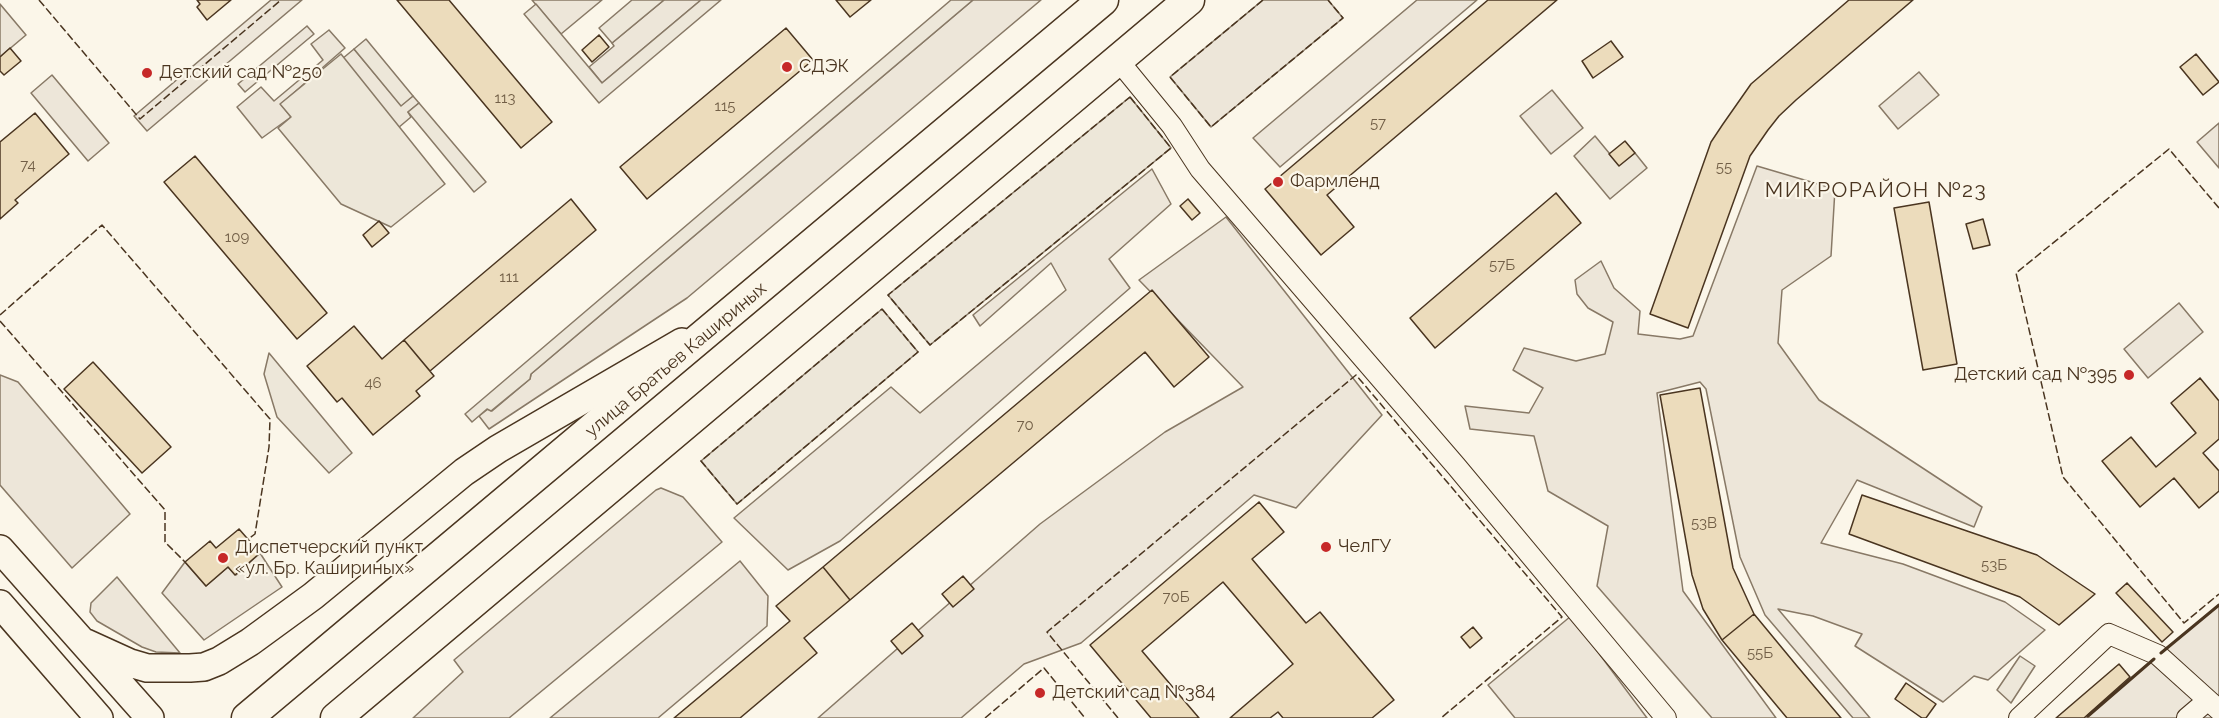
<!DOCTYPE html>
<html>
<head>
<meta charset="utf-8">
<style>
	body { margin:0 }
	canvas { display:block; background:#fbf6e9 }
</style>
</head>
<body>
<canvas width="2219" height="718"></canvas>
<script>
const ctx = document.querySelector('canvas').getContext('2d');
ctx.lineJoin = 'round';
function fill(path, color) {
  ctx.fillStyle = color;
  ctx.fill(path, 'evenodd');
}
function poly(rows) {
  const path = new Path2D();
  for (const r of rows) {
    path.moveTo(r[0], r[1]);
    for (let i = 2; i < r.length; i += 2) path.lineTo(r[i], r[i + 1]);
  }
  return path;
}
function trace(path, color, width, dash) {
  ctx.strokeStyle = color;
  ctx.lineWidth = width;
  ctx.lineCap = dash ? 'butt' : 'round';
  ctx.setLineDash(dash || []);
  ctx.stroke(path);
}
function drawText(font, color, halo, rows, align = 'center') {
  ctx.font = font + ' Raleway,sans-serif';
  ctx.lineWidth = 4.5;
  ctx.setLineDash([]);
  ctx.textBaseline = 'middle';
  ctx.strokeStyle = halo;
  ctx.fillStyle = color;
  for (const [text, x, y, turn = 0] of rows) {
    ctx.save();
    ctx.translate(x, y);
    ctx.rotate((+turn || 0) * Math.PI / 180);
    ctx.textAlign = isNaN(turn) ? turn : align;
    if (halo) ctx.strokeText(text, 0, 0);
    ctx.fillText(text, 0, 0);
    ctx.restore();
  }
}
const green = poly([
	[271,0,302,0,147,131,134,116,271,0],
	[532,0,602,0,561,34,532,0],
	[664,0,701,0,602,83,589,67,614,46,612,43,664,0],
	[973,0,1041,0,687,298,489,429,479,416,488,409,492,411,530,379,531,374,973,0],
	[1263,0,1328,0,1343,18,1211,127,1170,77,1263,0],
	[1417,0,1477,0,1280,167,1253,138,1417,0],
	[0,4,26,35,0,57,0,4],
	[307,26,314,34,245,92,238,84,307,26],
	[329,30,345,48,281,104,291,117,262,138,237,107,261,87,274,101,323,60,311,44,329,30],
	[354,49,401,105,413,96,419,103,408,112,411,117,398,128,342,59,354,49],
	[1919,72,1939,95,1898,129,1879,106,1919,72],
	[52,75,109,143,88,161,31,93,52,75],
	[1552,90,1583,128,1551,154,1520,116,1552,90],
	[2219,123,2219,168,2197,142,2219,123],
	[1757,166,1835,189,1831,256,1782,290,1778,343,1819,400,1982,507,1974,527,1857,480,1821,543,1903,564,2005,602,2045,630,1988,680,1974,676,1943,702,1855,646,1862,634,1813,616,1778,609,1870,718,1853,718,1765,615,1740,557,1706,389,1700,382,1657,393,1683,591,1776,718,1712,718,1597,586,1608,526,1548,491,1534,436,1470,429,1465,406,1529,413,1543,388,1513,370,1524,348,1576,361,1605,354,1613,322,1588,308,1577,294,1575,280,1601,261,1614,288,1640,311,1638,334,1680,339,1693,336,1757,166],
	[1152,169,1171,204,1109,259,1130,288,840,541,788,570,734,518,891,387,920,413,1066,290,1051,263,980,326,973,315,1152,169],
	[1226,217,1382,415,1296,508,1254,495,1081,643,1024,664,961,718,818,718,1040,524,1165,432,1243,387,1139,280,1226,217],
	[2179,303,2203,332,2148,378,2124,349,2179,303],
	[0,375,18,382,130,514,72,568,0,485,0,375],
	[661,488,683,497,722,542,509,718,413,718,463,672,454,660,656,490,661,488],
	[260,553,282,587,204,640,162,593,185,562,206,586,228,567,236,575,260,553],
	[740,561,768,596,767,626,658,718,550,718,740,561],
	[117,577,180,653,156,652,142,647,97,621,90,612,91,603,117,577],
	[2219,605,2219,718,2086,718,2158,655,2219,605],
	[1571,616,1647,718,1515,718,1488,685,1571,616]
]);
fill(green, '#ede6d9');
trace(green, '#887966', 1.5);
const parking = poly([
	[632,0,664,0,612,43,599,28,632,0],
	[701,0,721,0,599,103,524,14,536,4,602,83,701,0],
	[951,0,973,0,531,374,530,379,491,411,487,409,472,422,465,414,951,0],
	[366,39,413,96,401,106,354,49,366,39],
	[341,54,445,184,391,227,341,204,278,128,291,117,280,104,341,54],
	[1130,97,1171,148,930,345,888,295,1130,97],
	[419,103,486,182,474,192,408,112,419,103],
	[1595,136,1619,165,1635,153,1647,168,1610,199,1574,156,1595,136],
	[882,309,918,352,737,504,701,461,882,309],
	[269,353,352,453,329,473,277,417,264,374,269,353],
	[2020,656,2035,666,2011,703,1997,690,2020,656]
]);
fill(parking, '#ede7d9');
trace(parking, '#887966', 1.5);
const building = poly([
	[197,0,231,0,207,20,197,7,200,4,197,0],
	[397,0,449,0,552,122,521,148,397,0],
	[836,0,871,0,850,17,836,0],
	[1488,0,1557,0,1327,195,1354,227,1321,255,1265,189,1488,0],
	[1849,0,1913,0,1796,100,1779,116,1768,130,1750,156,1688,328,1650,314,1711,142,1723,124,1751,84,1849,0],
	[786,28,813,60,647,199,620,167,786,28],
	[599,35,609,47,592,62,582,50,599,35],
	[1611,41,1623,57,1593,78,1582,61,1611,41],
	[10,48,21,61,4,75,0,71,0,57,10,48],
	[2196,54,2219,82,2203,95,2180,67,2196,54],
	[35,113,69,154,15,200,18,203,0,219,0,142,35,113],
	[1625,141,1635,153,1619,166,1609,154,1625,141],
	[195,156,327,313,297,339,164,182,195,156],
	[1556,193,1581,223,1435,348,1410,318,1556,193],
	[571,199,596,230,430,371,404,340,571,199],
	[1188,199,1200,213,1192,220,1180,206,1188,199],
	[1929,202,1957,364,1923,370,1894,208,1929,202],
	[1983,219,1990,245,1973,249,1966,224,1983,219],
	[379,221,389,233,372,247,363,235,379,221],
	[1152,290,1209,357,1174,387,1145,352,850,600,823,567,1152,290],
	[354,326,382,359,404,340,434,376,416,391,420,396,373,435,342,398,337,402,307,366,354,326],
	[93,362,171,447,142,473,64,389,93,362],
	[2200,378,2219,401,2219,439,2203,453,2219,471,2219,491,2199,508,2174,478,2140,507,2102,461,2131,437,2156,467,2196,433,2171,403,2200,378],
	[1700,388,1733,568,1754,614,1722,640,1703,609,1692,575,1660,395,1700,388],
	[1862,495,2037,555,2095,594,2059,625,2020,597,1849,534,1862,495],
	[1259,502,1284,532,1252,559,1306,623,1320,612,1394,700,1372,718,1283,718,1278,712,1270,718,1230,718,1293,664,1223,582,1142,651,1199,718,1151,718,1090,645,1259,502],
	[239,529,260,553,235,575,228,567,206,586,185,562,210,541,216,548,239,529],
	[823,567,850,600,804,638,817,653,740,718,674,718,790,621,776,606,823,567],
	[963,576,974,589,953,607,942,594,963,576],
	[2127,583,2173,632,2162,642,2116,593,2127,583],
	[1754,614,1797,666,1841,718,1787,718,1722,640,1754,614],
	[912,623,923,636,902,654,891,641,912,623],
	[1473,627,1482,638,1470,648,1461,637,1473,627],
	[2119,664,2130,677,2084,718,2056,718,2119,664],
	[1906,683,1936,704,1926,718,1922,718,1895,699,1906,683]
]);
fill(building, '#ecdcbc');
trace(building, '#4a3520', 1.5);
const street = poly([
	[1118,60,1172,126,1200,169,1456,466,1666,718],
	[2019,718,2109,634,2158,655,2219,710],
	[2187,718,2207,701]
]);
const secondary = poly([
	[0,549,150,718],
	[0,604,99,718],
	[86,643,130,663,147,668,190,668,204,667,219,661,250,642,313,596,464,472,498,449,682,342]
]);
const primary = poly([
	[247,718,1103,0],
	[336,718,1189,0]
]);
trace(street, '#4a3520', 22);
trace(secondary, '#4a3520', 30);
trace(primary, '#4a3520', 33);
trace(street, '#fbf6e9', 20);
trace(secondary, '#fbf6e9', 27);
trace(primary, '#fbf6e9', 30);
trace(poly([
	[39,0,140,119,281,0],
	[1263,0,1170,77,1211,127,1343,18,1328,0],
	[1130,97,1171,148,930,345,888,295,1130,97],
	[2219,208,2169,149,2016,273,2063,477,2184,623,2219,594],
	[882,309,918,352,737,504,701,461,882,309],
	[0,315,102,225,270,419,269,447,255,534,248,539],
	[0,321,165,510,165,542,185,562],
	[985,718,1044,668,1085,718],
	[1118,718,1047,632,1356,375,1562,617,1441,718]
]), '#4a3520', 1.5, [8, 3]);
trace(poly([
	[2161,653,2219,605],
	[2088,716,2154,659]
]), '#4a3520', 3);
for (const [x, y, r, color] of [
	[787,67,6,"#c62828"],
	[147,73,6,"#c62828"],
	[1278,182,6,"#c62828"],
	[2129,375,6,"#c62828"],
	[1326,547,6,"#c62828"],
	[223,558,6,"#c62828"],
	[1040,693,6,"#c62828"]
]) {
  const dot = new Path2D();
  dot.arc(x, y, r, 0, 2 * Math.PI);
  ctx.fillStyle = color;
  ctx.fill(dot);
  trace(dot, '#fbf6e9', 2);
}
drawText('15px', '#725f47', null, [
	["113",505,98],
	["115",725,106],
	["57",1378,123],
	["74",28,165],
	["55",1724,167],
	["109",237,237],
	["57Б",1502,265],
	["111",509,277],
	["46",373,383],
	["70",1025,425],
	["53В",1704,523],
	["53Б",1994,565],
	["70Б",1176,597],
	["55Б",1760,653]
]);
drawText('18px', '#4a3520', '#fbf6e9', [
	["СДЭК",799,67],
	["Детский сад №250",159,73],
	["Фармленд",1290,182],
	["Детский сад №395",2117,375,"right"],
	["ЧелГУ",1338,547],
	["Диспетчерский пункт",235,548],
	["«ул. Бр. Кашириных»",235,569],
	["Детский сад №384",1052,693]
], 'left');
drawText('18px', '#4a3520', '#fbf6e9', [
	["улица Братьев Кашириных",676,360,-40]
]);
ctx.letterSpacing = '1.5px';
drawText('21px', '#4a3520', '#fbf6e9', [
	["МИКРОРАЙОН №23",1876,191]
]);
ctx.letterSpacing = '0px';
</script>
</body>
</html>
